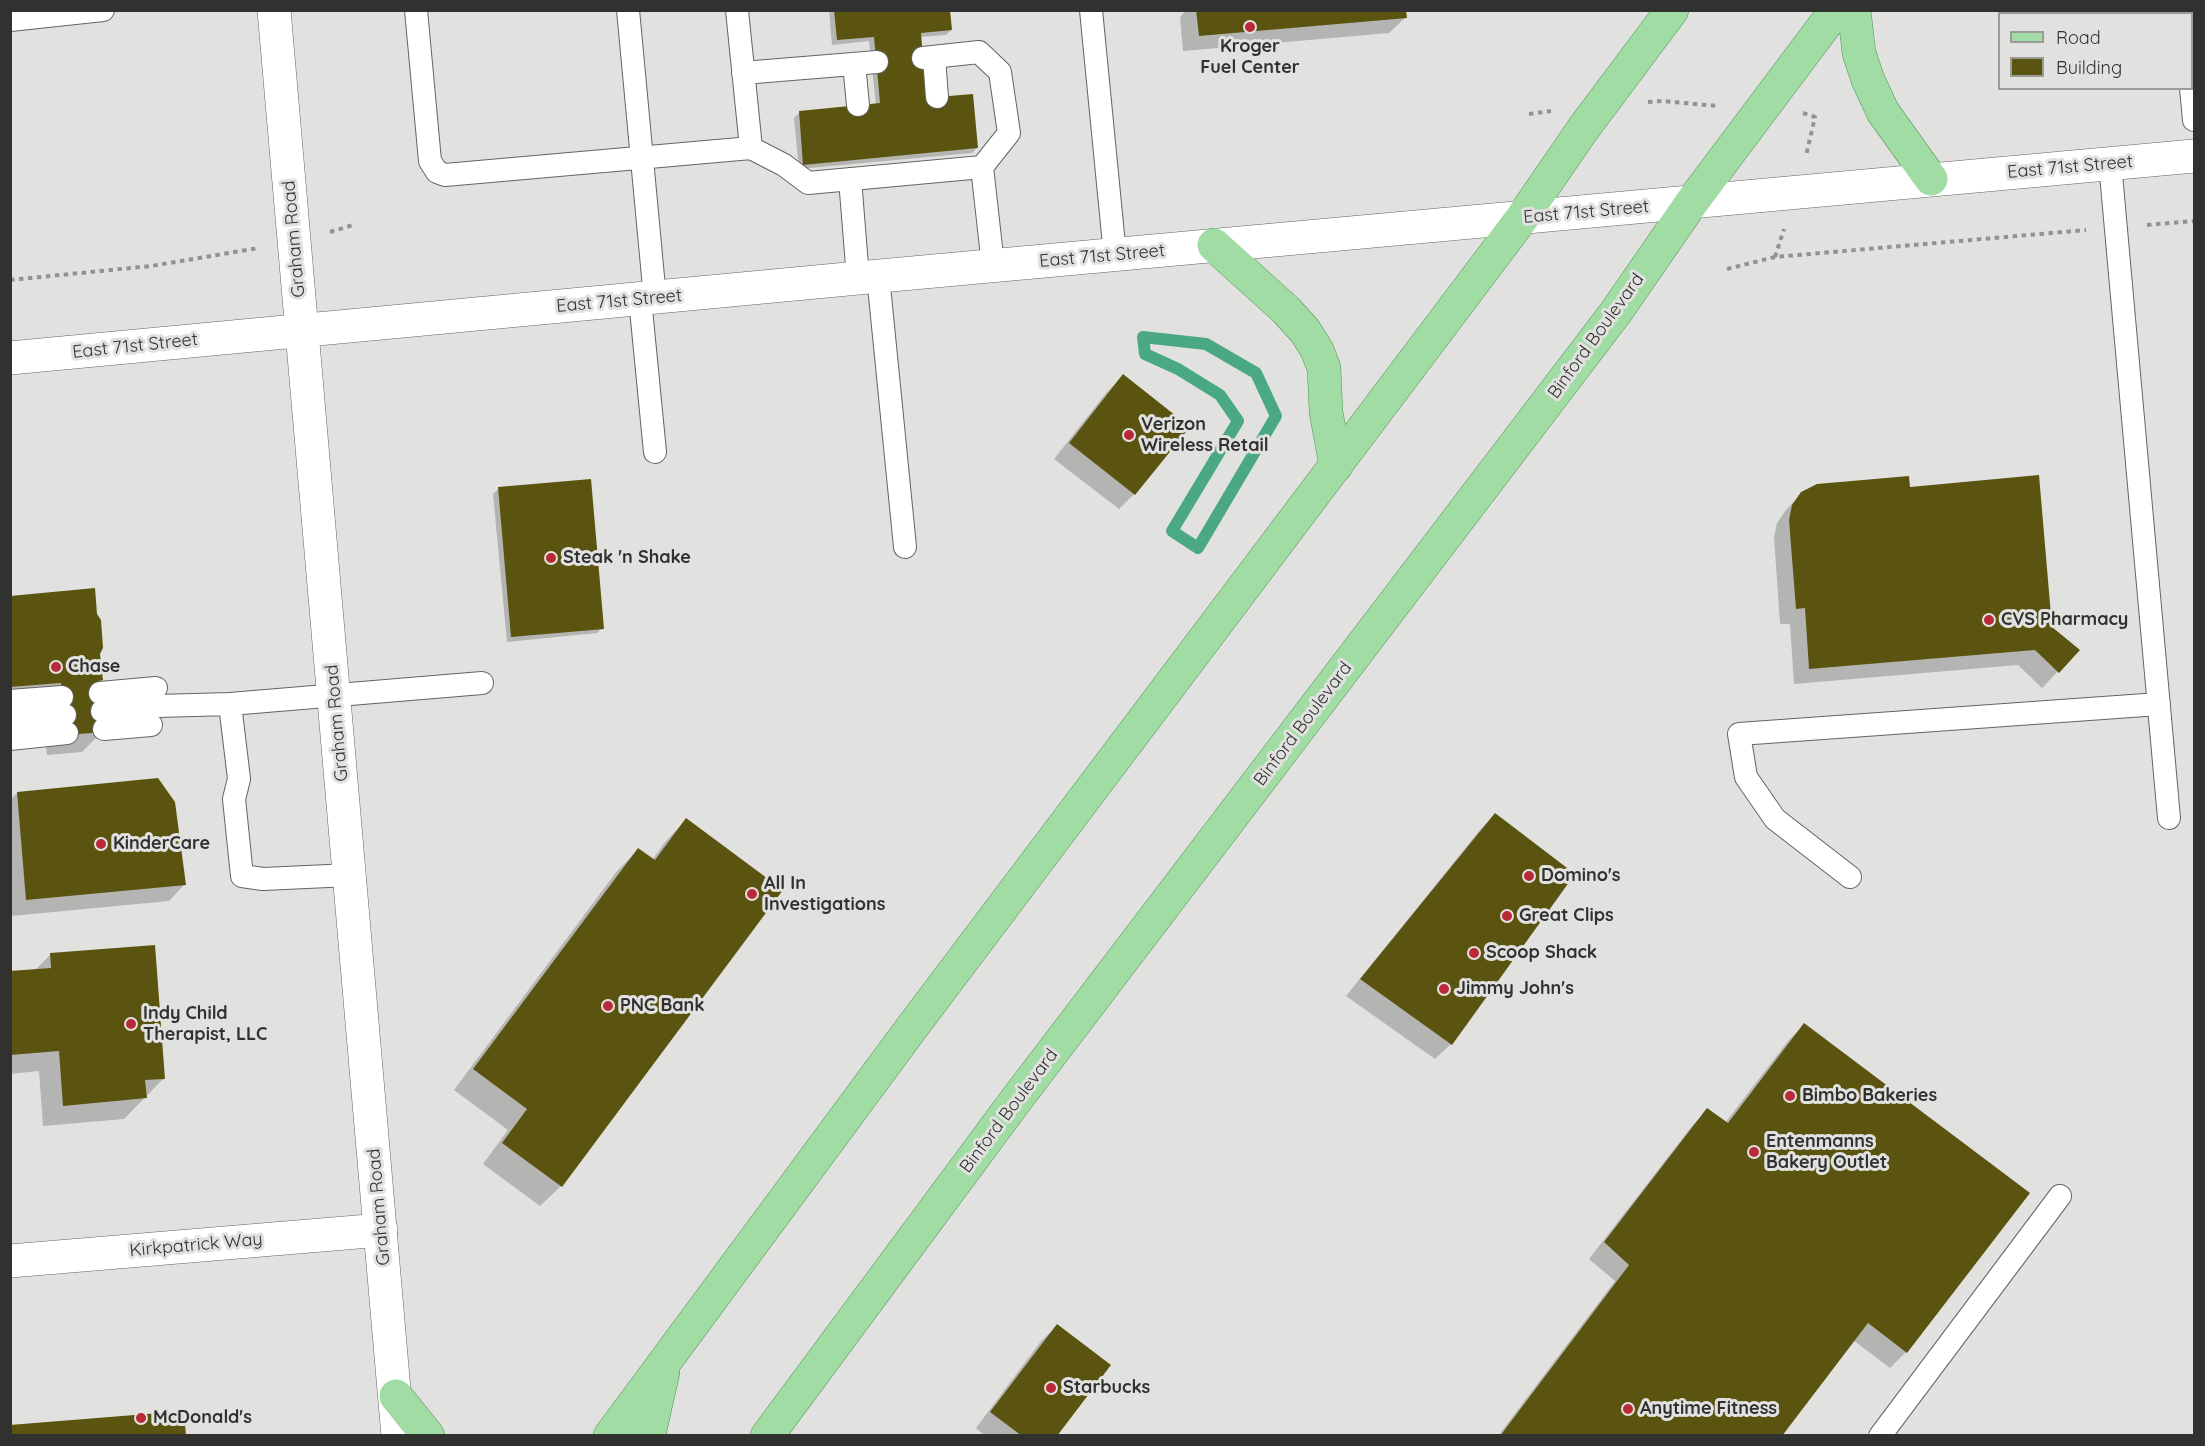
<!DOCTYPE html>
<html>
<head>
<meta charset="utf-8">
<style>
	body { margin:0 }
	#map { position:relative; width:2205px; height:1446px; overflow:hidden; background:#e1e2df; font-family:Quicksand,sans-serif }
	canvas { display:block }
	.frame { position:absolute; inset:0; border:12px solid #313130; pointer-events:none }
	.legend { position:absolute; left:1998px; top:12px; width:195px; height:78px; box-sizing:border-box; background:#e1e2df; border:2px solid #9b9b99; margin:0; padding:8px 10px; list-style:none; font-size:18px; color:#313130 }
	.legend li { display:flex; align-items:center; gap:12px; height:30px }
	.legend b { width:30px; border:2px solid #9b9b99 }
</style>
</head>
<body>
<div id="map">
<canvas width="2205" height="1446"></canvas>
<div class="frame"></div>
<ul class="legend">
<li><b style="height:8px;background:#a1dca4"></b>Road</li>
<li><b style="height:16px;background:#5b5410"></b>Building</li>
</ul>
</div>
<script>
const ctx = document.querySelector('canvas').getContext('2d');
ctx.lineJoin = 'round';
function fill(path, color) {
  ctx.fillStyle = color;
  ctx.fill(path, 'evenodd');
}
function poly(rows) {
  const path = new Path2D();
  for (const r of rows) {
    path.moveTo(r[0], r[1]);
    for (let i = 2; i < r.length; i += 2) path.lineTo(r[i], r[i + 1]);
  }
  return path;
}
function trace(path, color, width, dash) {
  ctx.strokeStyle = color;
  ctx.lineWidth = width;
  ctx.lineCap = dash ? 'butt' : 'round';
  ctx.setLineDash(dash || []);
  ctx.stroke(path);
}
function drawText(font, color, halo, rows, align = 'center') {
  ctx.font = font + ' Quicksand,sans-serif';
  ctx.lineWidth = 6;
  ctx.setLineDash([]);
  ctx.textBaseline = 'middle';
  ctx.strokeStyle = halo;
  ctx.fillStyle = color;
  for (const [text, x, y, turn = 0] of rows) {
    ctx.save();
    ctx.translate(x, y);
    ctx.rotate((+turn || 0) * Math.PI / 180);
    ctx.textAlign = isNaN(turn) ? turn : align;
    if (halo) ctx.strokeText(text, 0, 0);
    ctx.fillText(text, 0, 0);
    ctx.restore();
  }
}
fill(poly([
	[829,10,949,10,951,30,946,35,920,37,925,100,977,148,972,153,799,169,794,118,799,113,876,105,869,41,832,45],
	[1186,10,1405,10,1405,18,1389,33,1183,51,1180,17],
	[2153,10,2194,10,2194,15,2153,14],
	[1123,376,1134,494,1119,509,1054,459,1107,392],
	[498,489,602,628,597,633,507,642,493,494],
	[1909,489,2051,628,2078,650,2042,688,2018,665,1794,684,1790,624,1780,624,1774,537,1777,523,1786,510,1802,493],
	[10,598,99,654,102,680,97,684,103,731,82,752,47,755,41,703,10,705],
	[17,793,184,885,169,901,11,916,10,800],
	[1495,815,1451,1044,1435,1059,1346,996,1479,831],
	[686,820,561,1186,540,1206,483,1164,508,1130,454,1090,617,871,638,850,652,860,666,841],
	[50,955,164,1078,124,1119,43,1126,39,1071,10,1074,10,972,34,971],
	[1804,1025,2028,1194,1906,1352,1890,1368,1853,1340,1780,1436,1498,1436,1615,1281,1589,1259,1692,1126,1708,1110,1725,1123,1788,1041],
	[1057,1326,1055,1436,985,1436,976,1428,1041,1341]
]), '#0003');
trace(poly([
	[1143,337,1206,344,1256,373,1276,416,1198,548,1172,531,1238,421,1220,395,1178,369,1145,354,1143,337]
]), '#4aa984', 12);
fill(poly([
	[834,10,950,10,952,30,921,33,923,58,937,97,973,94,978,148,803,165,799,111,880,103,874,37,837,40],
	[1196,10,1406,10,1407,18,1199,36],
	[2158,10,2181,10,2181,12,2158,14],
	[1123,374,1190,427,1135,495,1069,443],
	[2039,475,2052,627,2080,650,2059,673,2035,650,1809,669,1805,608,1796,609,1789,520,1792,505,1801,492,1817,484,1909,476,1910,487],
	[591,479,604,629,511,637,498,487],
	[95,588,97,614,101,620,103,648,100,654,103,680,98,681,104,732,67,735,61,683,10,687,10,596],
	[158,778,175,802,186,885,26,900,17,792],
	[1495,813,1575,874,1452,1045,1360,979],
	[686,818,783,890,562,1187,502,1143,527,1109,473,1069,638,848,655,860],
	[155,945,165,1079,145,1080,147,1098,63,1106,59,1051,10,1055,10,971,51,968,50,953],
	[1804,1023,2030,1193,1907,1353,1868,1323,1782,1436,1500,1436,1629,1265,1604,1242,1707,1108,1728,1123],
	[1057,1324,1111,1365,1057,1436,1022,1436,990,1412],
	[184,1411,186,1436,10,1436,10,1425]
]), '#5b5410');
const service = poly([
	[416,10,430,161,437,172,445,175,751,148,784,165,808,183,982,167,1009,133,1000,72,979,52,923,58],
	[628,10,655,298],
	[737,10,751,148],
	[1091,10,1115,255],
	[2122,10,2122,14],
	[10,20,103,10],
	[2192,51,2194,50],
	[934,58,937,97],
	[854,64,858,105],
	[743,73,877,62],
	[2191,88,2194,120],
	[2110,163,2169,818],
	[982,167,993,265],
	[850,179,858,278],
	[878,276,905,547],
	[640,299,655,452],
	[100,693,156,688],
	[10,701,62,697],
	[230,704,239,779,234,799,242,876,263,879,350,875],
	[102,711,158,706,230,704,482,683],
	[10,720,65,715],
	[104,729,151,725],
	[10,739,67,733],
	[1850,877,1775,819,1746,777,1739,734,2159,704],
	[1880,1436,2060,1196]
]);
const minor = poly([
	[10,1261,381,1230]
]);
const tertiary = poly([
	[274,10,398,1436]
]);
const secondary = poly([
	[10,358,858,278,2194,156]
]);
const primary = poly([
	[1854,10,1859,53,1868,80,1883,112,1931,179],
	[1214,245,1286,310,1305,331,1317,350,1324,368,1326,412,1336,466],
	[396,1396,428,1436],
	[610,1436,913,1026,1522,218,1583,129,1672,10],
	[647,1436,650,1430,663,1372],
	[767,1436,1016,1100,1616,312,1692,202,1836,10]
]);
trace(service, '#636561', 24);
trace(minor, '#636561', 34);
trace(tertiary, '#636561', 34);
trace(secondary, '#636561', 34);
trace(primary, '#519154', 34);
trace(poly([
	[1648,102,1662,101,1718,106],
	[1803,113,1815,117,1806,156],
	[1529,114,1551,111],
	[2147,225,2194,221],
	[330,232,353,225],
	[1775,257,1784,229],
	[1727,269,1775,257,2086,230],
	[10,280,151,266,259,248]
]), '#929290', 4, [4.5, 4.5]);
trace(service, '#fff', 22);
trace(minor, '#fff', 33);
trace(tertiary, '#fff', 33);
trace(secondary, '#fff', 33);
trace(primary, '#a1dca4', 33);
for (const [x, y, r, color] of [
	[1250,27,6,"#ba2938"],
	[1129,435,6,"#ba2938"],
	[551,558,6,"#ba2938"],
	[1989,620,6,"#ba2938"],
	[56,667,6,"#ba2938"],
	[101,844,6,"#ba2938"],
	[1529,876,6,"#ba2938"],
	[752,894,6,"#ba2938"],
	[1507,916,6,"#ba2938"],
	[1474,953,6,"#ba2938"],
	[1444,989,6,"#ba2938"],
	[608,1006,6,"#ba2938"],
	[131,1024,6,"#ba2938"],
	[1790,1096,6,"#ba2938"],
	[1754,1152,6,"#ba2938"],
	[1051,1388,6,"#ba2938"],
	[1628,1409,6,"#ba2938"],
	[141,1418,6,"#ba2938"]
]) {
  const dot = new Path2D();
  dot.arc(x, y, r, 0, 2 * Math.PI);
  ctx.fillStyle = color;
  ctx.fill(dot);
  trace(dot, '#e1e2df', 2);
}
drawText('bold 18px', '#313130', '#e1e2df', [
	["Kroger",1250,47,"center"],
	["Fuel Center",1250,68,"center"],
	["Verizon",1141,425],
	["Wireless Retail",1141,446],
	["Steak 'n Shake",563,558],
	["CVS Pharmacy",2001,620],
	["Chase",68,667],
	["KinderCare",113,844],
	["Domino's",1541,876],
	["All In",764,884],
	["Investigations",764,905],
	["Great Clips",1519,916],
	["Scoop Shack",1486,953],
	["Jimmy John's",1456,989],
	["PNC Bank",620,1006],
	["Indy Child",143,1014],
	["Therapist, LLC",143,1035],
	["Bimbo Bakeries",1802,1096],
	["Entenmanns",1766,1142],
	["Bakery Outlet",1766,1163],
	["Starbucks",1063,1388],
	["Anytime Fitness",1640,1409],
	["McDonald's",153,1418]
], 'left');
drawText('18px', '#313130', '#e1e2df', [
	["East 71st Street",2070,167,-5],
	["East 71st Street",1586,212,-5],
	["Graham Road",294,239,-95],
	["East 71st Street",1102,256,-5],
	["East 71st Street",619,301,-5],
	["Binford Boulevard",1596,336,-54],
	["East 71st Street",135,346,-6],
	["Graham Road",337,723,-95],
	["Binford Boulevard",1303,724,-53],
	["Binford Boulevard",1009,1111,-53],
	["Graham Road",379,1207,-95],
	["Kirkpatrick Way",196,1245,-5]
]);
</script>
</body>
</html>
